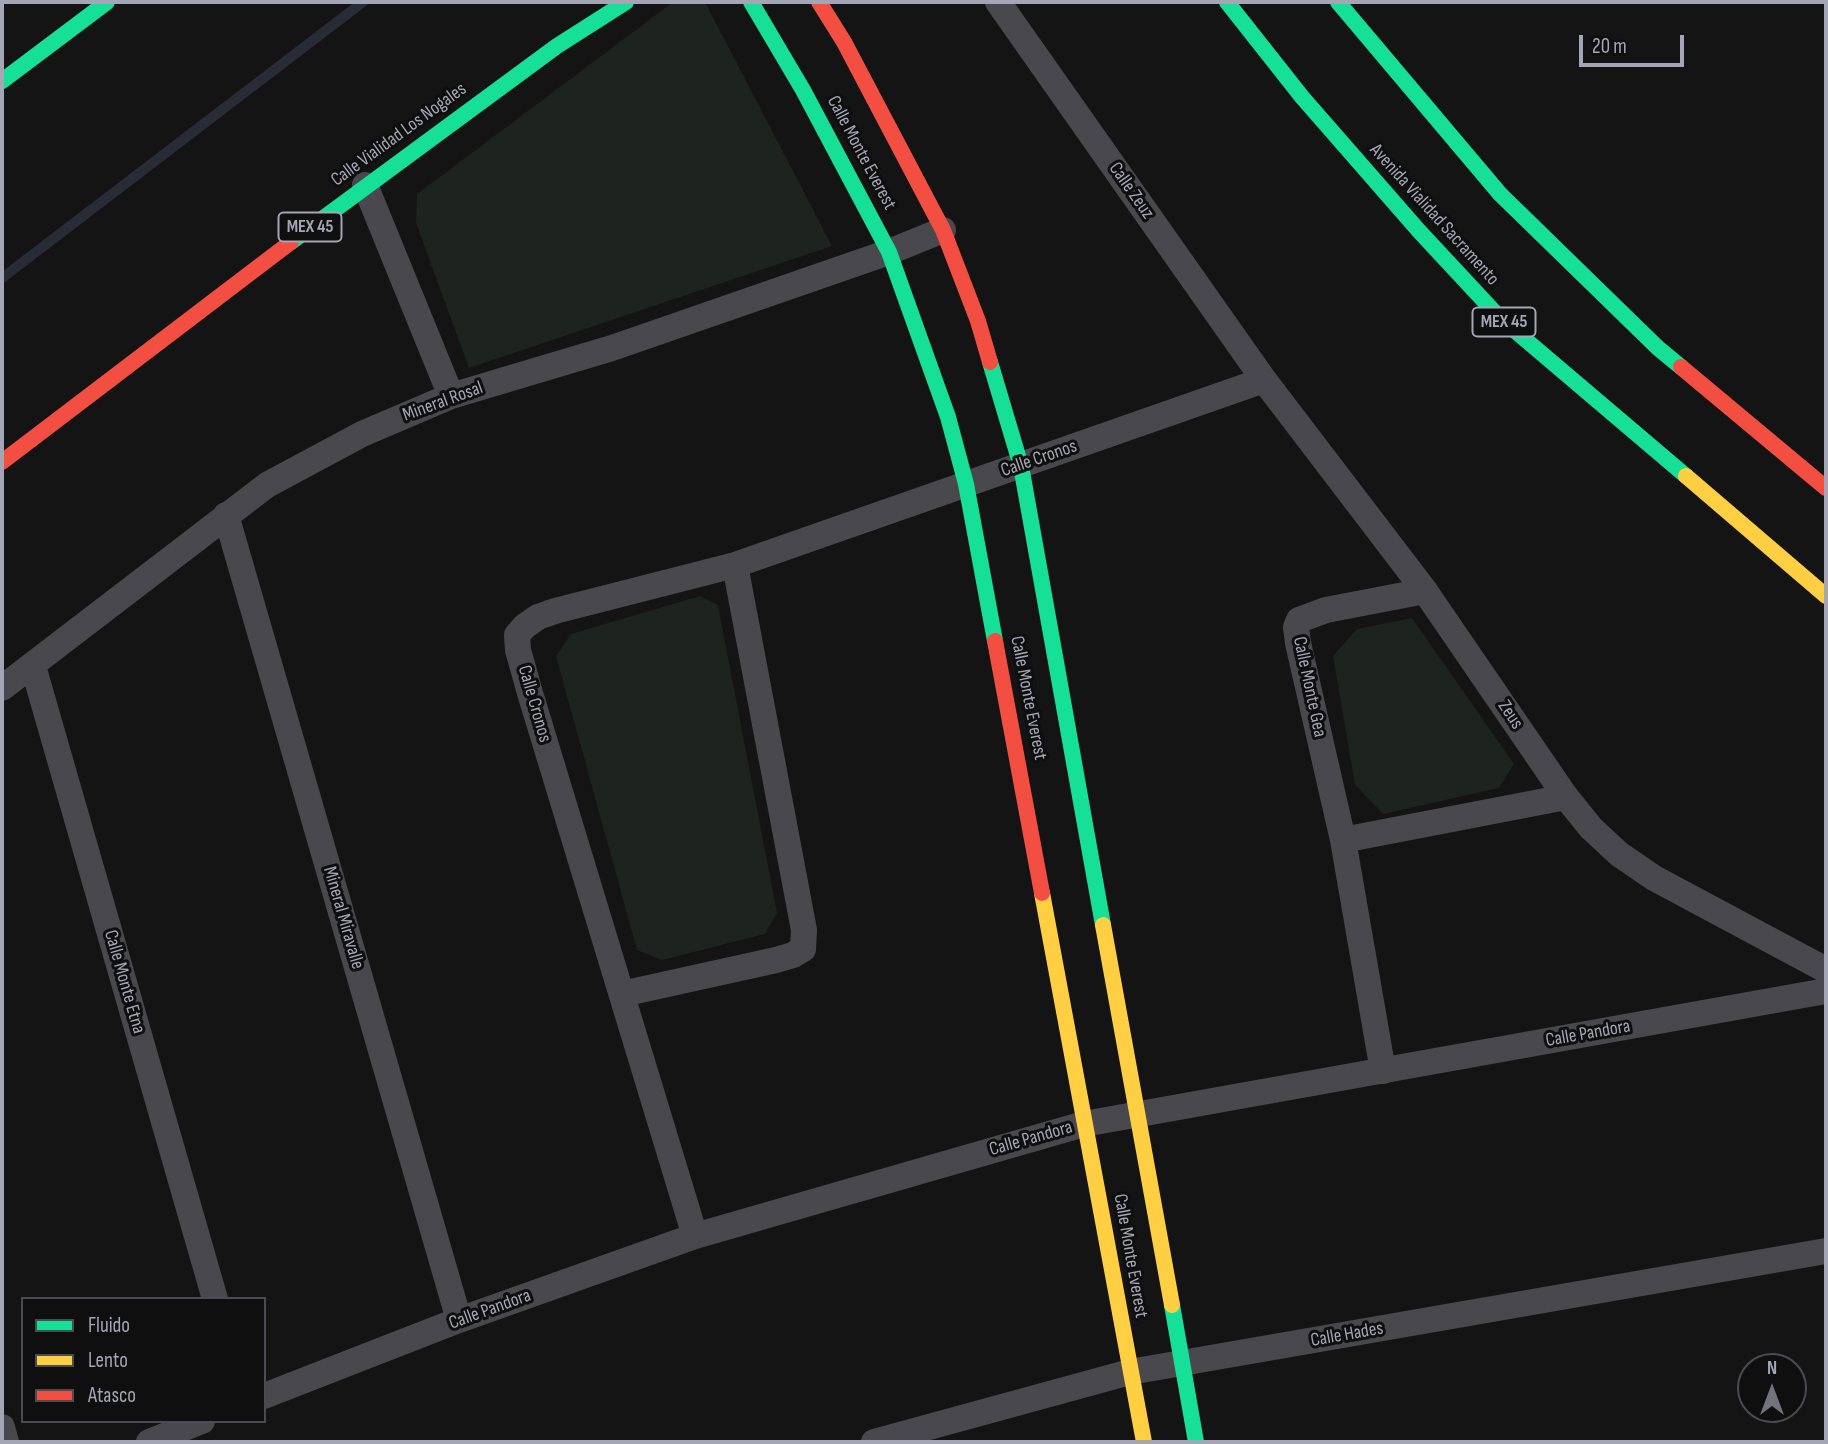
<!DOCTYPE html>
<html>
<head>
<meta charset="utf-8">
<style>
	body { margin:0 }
	#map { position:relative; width:1828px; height:1444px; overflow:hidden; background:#141414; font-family:"Sofia Sans Condensed",sans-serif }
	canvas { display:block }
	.frame { position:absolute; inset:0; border:4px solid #a5a6b5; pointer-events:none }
	.legend { position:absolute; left:21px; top:1297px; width:245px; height:126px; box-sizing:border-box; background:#0f0f10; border:2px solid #4b4b52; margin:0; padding:9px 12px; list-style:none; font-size:21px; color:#a5a6b5 }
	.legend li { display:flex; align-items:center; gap:14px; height:35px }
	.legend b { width:35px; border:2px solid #4b4b52 }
	.north { position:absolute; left:1737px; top:1353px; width:70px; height:70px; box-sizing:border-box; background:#0f0f10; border:2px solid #4b4b52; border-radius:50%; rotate:0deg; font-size:19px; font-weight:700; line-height:28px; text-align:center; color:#a5a6b5 }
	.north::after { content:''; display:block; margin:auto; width:24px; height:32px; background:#72737d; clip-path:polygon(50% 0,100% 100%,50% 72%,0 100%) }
	.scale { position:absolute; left:1579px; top:35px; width:105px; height:32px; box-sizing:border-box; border:4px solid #a5a6b5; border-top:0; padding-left:9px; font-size:21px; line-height:24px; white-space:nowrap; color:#a5a6b5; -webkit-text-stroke:5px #0f0f10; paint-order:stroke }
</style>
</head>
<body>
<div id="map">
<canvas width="1828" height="1444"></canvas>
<div class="frame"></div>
<ul class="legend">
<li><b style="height:9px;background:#16e098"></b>Fluido</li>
<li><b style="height:9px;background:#ffcf43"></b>Lento</li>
<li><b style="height:9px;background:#f24e42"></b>Atasco</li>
</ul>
<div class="north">N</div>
<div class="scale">20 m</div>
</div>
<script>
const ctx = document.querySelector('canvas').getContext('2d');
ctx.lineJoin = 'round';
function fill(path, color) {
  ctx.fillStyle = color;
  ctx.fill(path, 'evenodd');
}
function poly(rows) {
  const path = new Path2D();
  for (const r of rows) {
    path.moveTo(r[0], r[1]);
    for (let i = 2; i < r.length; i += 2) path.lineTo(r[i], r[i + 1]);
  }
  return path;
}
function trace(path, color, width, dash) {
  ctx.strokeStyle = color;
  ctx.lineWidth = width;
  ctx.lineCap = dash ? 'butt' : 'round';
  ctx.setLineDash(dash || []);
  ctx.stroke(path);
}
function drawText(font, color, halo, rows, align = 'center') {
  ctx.font = font + ' "Sofia Sans Condensed",sans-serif';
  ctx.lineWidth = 6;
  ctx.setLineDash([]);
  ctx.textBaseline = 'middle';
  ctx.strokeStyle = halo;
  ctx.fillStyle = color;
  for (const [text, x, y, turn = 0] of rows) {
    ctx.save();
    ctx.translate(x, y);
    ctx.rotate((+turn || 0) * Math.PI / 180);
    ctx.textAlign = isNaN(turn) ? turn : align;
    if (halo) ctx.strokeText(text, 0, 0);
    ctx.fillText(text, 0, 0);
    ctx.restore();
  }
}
fill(poly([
	[673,2,705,2,832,246,469,368,416,223,417,194],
	[700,596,718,605,777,913,765,934,662,960,637,950,556,656,571,634],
	[1412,618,1514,764,1499,788,1383,814,1355,785,1333,656,1357,629]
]), '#1d231e');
trace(poly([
	[2,278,363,2]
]), '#282c36', 10);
trace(poly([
	[998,2,1264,380,1425,591,1566,797,1591,828,1619,854,1654,878,1826,970],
	[365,185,451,396],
	[226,515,459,1320],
	[33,666,215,1299],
	[2,688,267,485,362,434,451,396,612,348,889,252,943,230],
	[1343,840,1566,797],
	[622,994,776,960,793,955,803,949,804,930,735,565],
	[1383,1071,1343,840,1298,643,1296,627,1299,620,1326,610,1425,591],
	[695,1236,530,693,518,650,517,635,525,626,538,617,555,611,735,565,1264,380],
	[264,1396,459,1320,695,1236,1084,1124,1826,991],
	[2,1427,6,1442],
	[149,1442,202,1421],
	[874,1442,1130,1372,1826,1251]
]), '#49494d', 26);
trace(poly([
	[751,2,803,90,889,252,948,417,966,484,995,641],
	[1227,2,1302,97,1419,231,1500,318,1686,476],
	[1338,2,1500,194,1658,348,1681,367],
	[2,81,107,2],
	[291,242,557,46,626,2],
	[990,362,1021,466,1103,925],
	[1172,1305,1196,1442]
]), '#16e098', 16);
trace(poly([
	[1686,476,1826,596],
	[1042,893,1144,1442],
	[1103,925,1172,1305]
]), '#ffcf43', 16);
trace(poly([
	[819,2,844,42,943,230,978,321,990,362],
	[1681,367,1826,488],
	[2,462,291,242],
	[995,641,1042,893]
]), '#f24e42', 16);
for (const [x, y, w] of [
	[310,227,63],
	[1504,322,63]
]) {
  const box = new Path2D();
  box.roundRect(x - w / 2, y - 14.5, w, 29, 5);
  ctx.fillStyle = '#0f0f10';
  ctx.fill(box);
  trace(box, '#a5a6b5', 2);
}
drawText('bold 18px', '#a5a6b5', null, [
	["MEX 45",310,227],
	["MEX 45",1504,322]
]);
drawText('19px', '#a5a6b5', '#0f0f10', [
	["Calle Vialidad Los Nogales",399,135,-36],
	["Calle Monte Everest",861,153,62],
	["Calle Zeuz",1131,191,55],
	["Avenida Vialidad Sacramento",1434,215,48],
	["Mineral Rosal",443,402,-20],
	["Calle Cronos",1039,459,-19],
	["Calle Monte Gea",1309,687,78],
	["Calle Monte Everest",1028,698,79],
	["Calle Cronos",534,704,74],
	["Zeus",1510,715,56],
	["Mineral Miravalle",343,918,74],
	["Calle Monte Etna",124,982,74],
	["Calle Pandora",1588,1034,-10],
	["Calle Pandora",1031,1139,-16],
	["Calle Monte Everest",1130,1256,80],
	["Calle Pandora",490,1310,-20],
	["Calle Hades",1347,1335,-10]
]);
</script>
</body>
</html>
